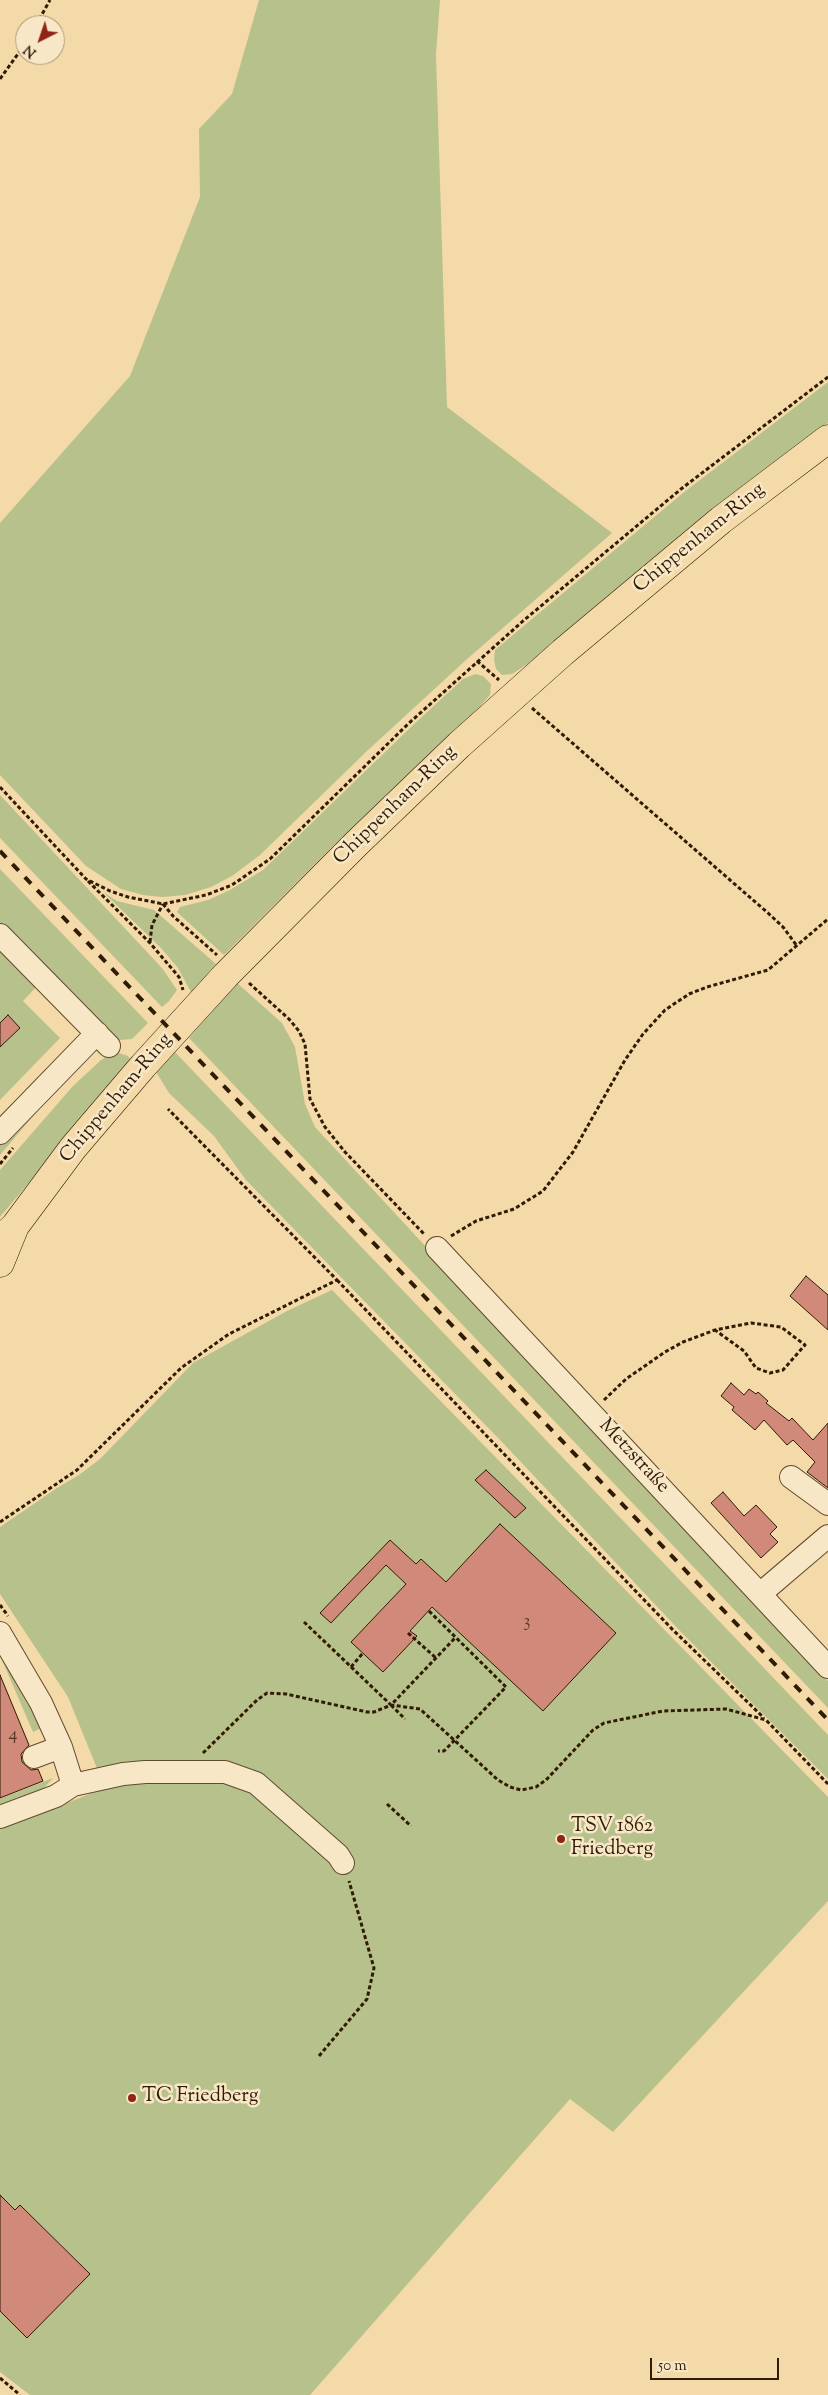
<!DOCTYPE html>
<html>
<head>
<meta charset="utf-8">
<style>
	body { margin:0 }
	#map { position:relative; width:828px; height:2395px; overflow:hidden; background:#f4daa9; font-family:"Sorts Mill Goudy",serif }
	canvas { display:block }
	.north { position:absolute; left:15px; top:15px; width:50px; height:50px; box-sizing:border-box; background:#f8e7c7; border:1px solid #a89579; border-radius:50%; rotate:221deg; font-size:14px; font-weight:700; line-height:20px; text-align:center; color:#301b05 }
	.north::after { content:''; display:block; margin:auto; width:18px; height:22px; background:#8f2418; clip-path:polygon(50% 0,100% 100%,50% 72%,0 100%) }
	.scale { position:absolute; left:650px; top:2358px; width:129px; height:22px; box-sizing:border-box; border:2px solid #301b05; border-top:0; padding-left:6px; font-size:15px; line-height:18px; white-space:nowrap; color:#301b05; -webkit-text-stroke:4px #f8e7c7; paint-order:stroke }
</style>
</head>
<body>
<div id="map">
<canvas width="828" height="2395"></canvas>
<div class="north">N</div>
<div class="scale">50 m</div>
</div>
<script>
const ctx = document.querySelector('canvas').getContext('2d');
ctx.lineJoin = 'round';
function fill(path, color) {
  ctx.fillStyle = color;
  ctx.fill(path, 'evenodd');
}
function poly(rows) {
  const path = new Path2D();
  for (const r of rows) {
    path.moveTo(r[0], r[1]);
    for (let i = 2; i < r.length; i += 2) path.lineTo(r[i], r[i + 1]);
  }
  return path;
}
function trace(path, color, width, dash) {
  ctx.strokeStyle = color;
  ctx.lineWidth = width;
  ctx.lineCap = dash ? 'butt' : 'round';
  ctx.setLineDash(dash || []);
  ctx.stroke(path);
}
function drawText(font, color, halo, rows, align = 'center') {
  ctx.font = font + ' "Sorts Mill Goudy",serif';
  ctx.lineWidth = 5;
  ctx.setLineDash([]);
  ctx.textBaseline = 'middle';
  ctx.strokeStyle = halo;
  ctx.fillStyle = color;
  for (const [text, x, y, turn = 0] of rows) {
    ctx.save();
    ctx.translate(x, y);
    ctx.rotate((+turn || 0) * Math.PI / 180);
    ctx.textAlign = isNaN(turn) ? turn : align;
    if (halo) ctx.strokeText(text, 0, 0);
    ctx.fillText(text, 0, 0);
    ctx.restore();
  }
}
fill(poly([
	[259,0,440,0,436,54,447,407,612,533,466,660,367,751,260,855,232,876,211,887,185,895,162,897,143,895,121,889,86,866,0,775,0,523,130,376,200,197,199,129,232,94],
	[828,382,828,423,742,487,546,652,512,674,502,675,496,669,494,660,495,650,526,624,683,493],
	[475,674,483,676,491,684,490,695,466,722,334,845,224,955,177,912,180,907,208,900,230,890,263,870,411,727,463,679],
	[0,795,162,968,177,990,169,1001,162,1007,0,838],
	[0,869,148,1023,132,1039,120,1040,107,1036,0,927],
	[103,892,117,901,154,910,216,964,191,992,178,968,161,948],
	[0,947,38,985,23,1001,60,1038,0,1100],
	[237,983,282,1023,295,1047,305,1104,315,1127,828,1681,828,1708,189,1038],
	[173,1050,828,1735,828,1779,681,1632,502,1442,246,1180,214,1136,169,1093,155,1070],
	[115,1052,128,1056,131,1061,0,1217,0,1170,73,1086,101,1060],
	[68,1075,0,1155,0,1143],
	[332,1290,828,1797,828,1901,613,2132,570,2099,310,2395,30,2395,0,2372,0,1829,105,1788,68,1697,0,1594,0,1527,57,1488,79,1475,100,1459,193,1363,287,1311],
	[5,1658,44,1727,33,1732,2,1660],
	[53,1778,43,1789,0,1806,0,1799]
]), '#b6c18c');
const building = poly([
	[8,1015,20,1028,0,1047,0,1023,8,1015],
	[806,1276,828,1295,828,1330,790,1296,806,1276],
	[731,1383,744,1395,749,1389,756,1394,758,1392,768,1401,766,1403,789,1421,792,1418,813,1440,828,1423,828,1488,807,1472,815,1462,793,1440,787,1445,764,1420,755,1430,732,1410,734,1407,721,1396,731,1383],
	[486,1470,526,1508,515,1518,475,1480,486,1470],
	[723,1492,744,1516,756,1505,777,1527,770,1534,778,1542,761,1558,711,1503,723,1492],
	[500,1524,616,1633,543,1711,432,1607,410,1631,417,1636,383,1672,351,1642,406,1584,386,1565,331,1623,320,1613,390,1540,416,1564,421,1559,446,1582,500,1524],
	[0,1675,29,1745,21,1754,22,1762,31,1770,38,1769,43,1781,0,1798,0,1675],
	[0,2195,15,2210,20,2205,90,2274,27,2338,0,2311,0,2195]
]);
fill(building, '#d18979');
trace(building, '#301b05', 1);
const minor = poly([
	[0,935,109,1046],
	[0,1133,97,1033],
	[437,1248,828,1667],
	[791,1477,828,1504],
	[760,1594,828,1536],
	[0,1633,41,1703,61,1747,73,1785,123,1774,145,1772,225,1772,256,1783,338,1855,343,1863],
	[34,1757,61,1747],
	[0,1817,56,1796,73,1785]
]);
const major = poly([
	[0,1240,15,1226,73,1148,143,1066,226,975,356,844,459,745,563,652,721,520,828,439],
	[0,1263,15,1226]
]);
trace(minor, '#614b2e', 24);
trace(major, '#301b05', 29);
trace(poly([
	[36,25,50,0],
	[0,79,25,44],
	[477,661,499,680],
	[532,708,768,913,783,927,797,946],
	[0,787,86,879,110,891,128,897,163,904,206,895,232,885,270,859,408,724,523,621,681,489,828,377],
	[88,881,150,943,179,977,183,990],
	[163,904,173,916,217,955],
	[150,942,152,925,163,904],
	[249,983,289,1019,299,1031,305,1044,310,1099,325,1127,345,1152,425,1235],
	[0,1164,13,1148],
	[451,1236,476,1221,514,1209,543,1191,573,1152,625,1060,643,1034,665,1010,689,994,707,987,768,970,828,919],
	[337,1280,673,1630,764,1718],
	[604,1400,626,1379,665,1352,683,1342,715,1330,751,1323,781,1327,805,1345,783,1370,770,1373,756,1368,744,1351,715,1330],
	[0,1522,77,1470,181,1368,229,1334,337,1280,168,1109],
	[0,1605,8,1616],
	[429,1611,506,1687,444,1751,438,1751],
	[304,1622,391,1705,455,1638],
	[408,1633,436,1658],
	[351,1667,363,1653],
	[391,1705,405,1719],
	[203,1753,257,1700,267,1693,286,1694,367,1712,374,1712,391,1705,420,1709,498,1780,510,1787,521,1790,536,1787,546,1780,593,1730,604,1723,663,1711,726,1709,766,1720,828,1784],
	[387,1804,411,1826],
	[319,2056,367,1999,374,1968,349,1881],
	[0,2378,20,2395]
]), '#301b05', 3, [4, 2.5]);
trace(minor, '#f8e7c7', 22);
trace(major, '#f4daa9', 28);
trace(poly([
	[0,851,828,1720]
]), '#301b05', 4, [9, 9]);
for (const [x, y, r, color] of [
	[561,1839,5,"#8f2418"],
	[132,2098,5,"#8f2418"]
]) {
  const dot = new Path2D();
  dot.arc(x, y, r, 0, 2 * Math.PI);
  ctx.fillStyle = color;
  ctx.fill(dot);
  trace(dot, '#f8e7c7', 2);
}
drawText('18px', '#583622', null, [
	["3",527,1623],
	["4",13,1736]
]);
drawText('20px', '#301b05', '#f8e7c7', [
	["Chippenham-Ring",700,539,-39],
	["Chippenham-Ring",396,806,-44],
	["Chippenham-Ring",117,1099,-50],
	["Metzstraße",633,1457,47]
]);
drawText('20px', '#301b05', '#f8e7c7', [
	["TSV 1862",571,1828],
	["Friedberg",571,1851],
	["TC Friedberg",142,2098]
], 'left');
</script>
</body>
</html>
